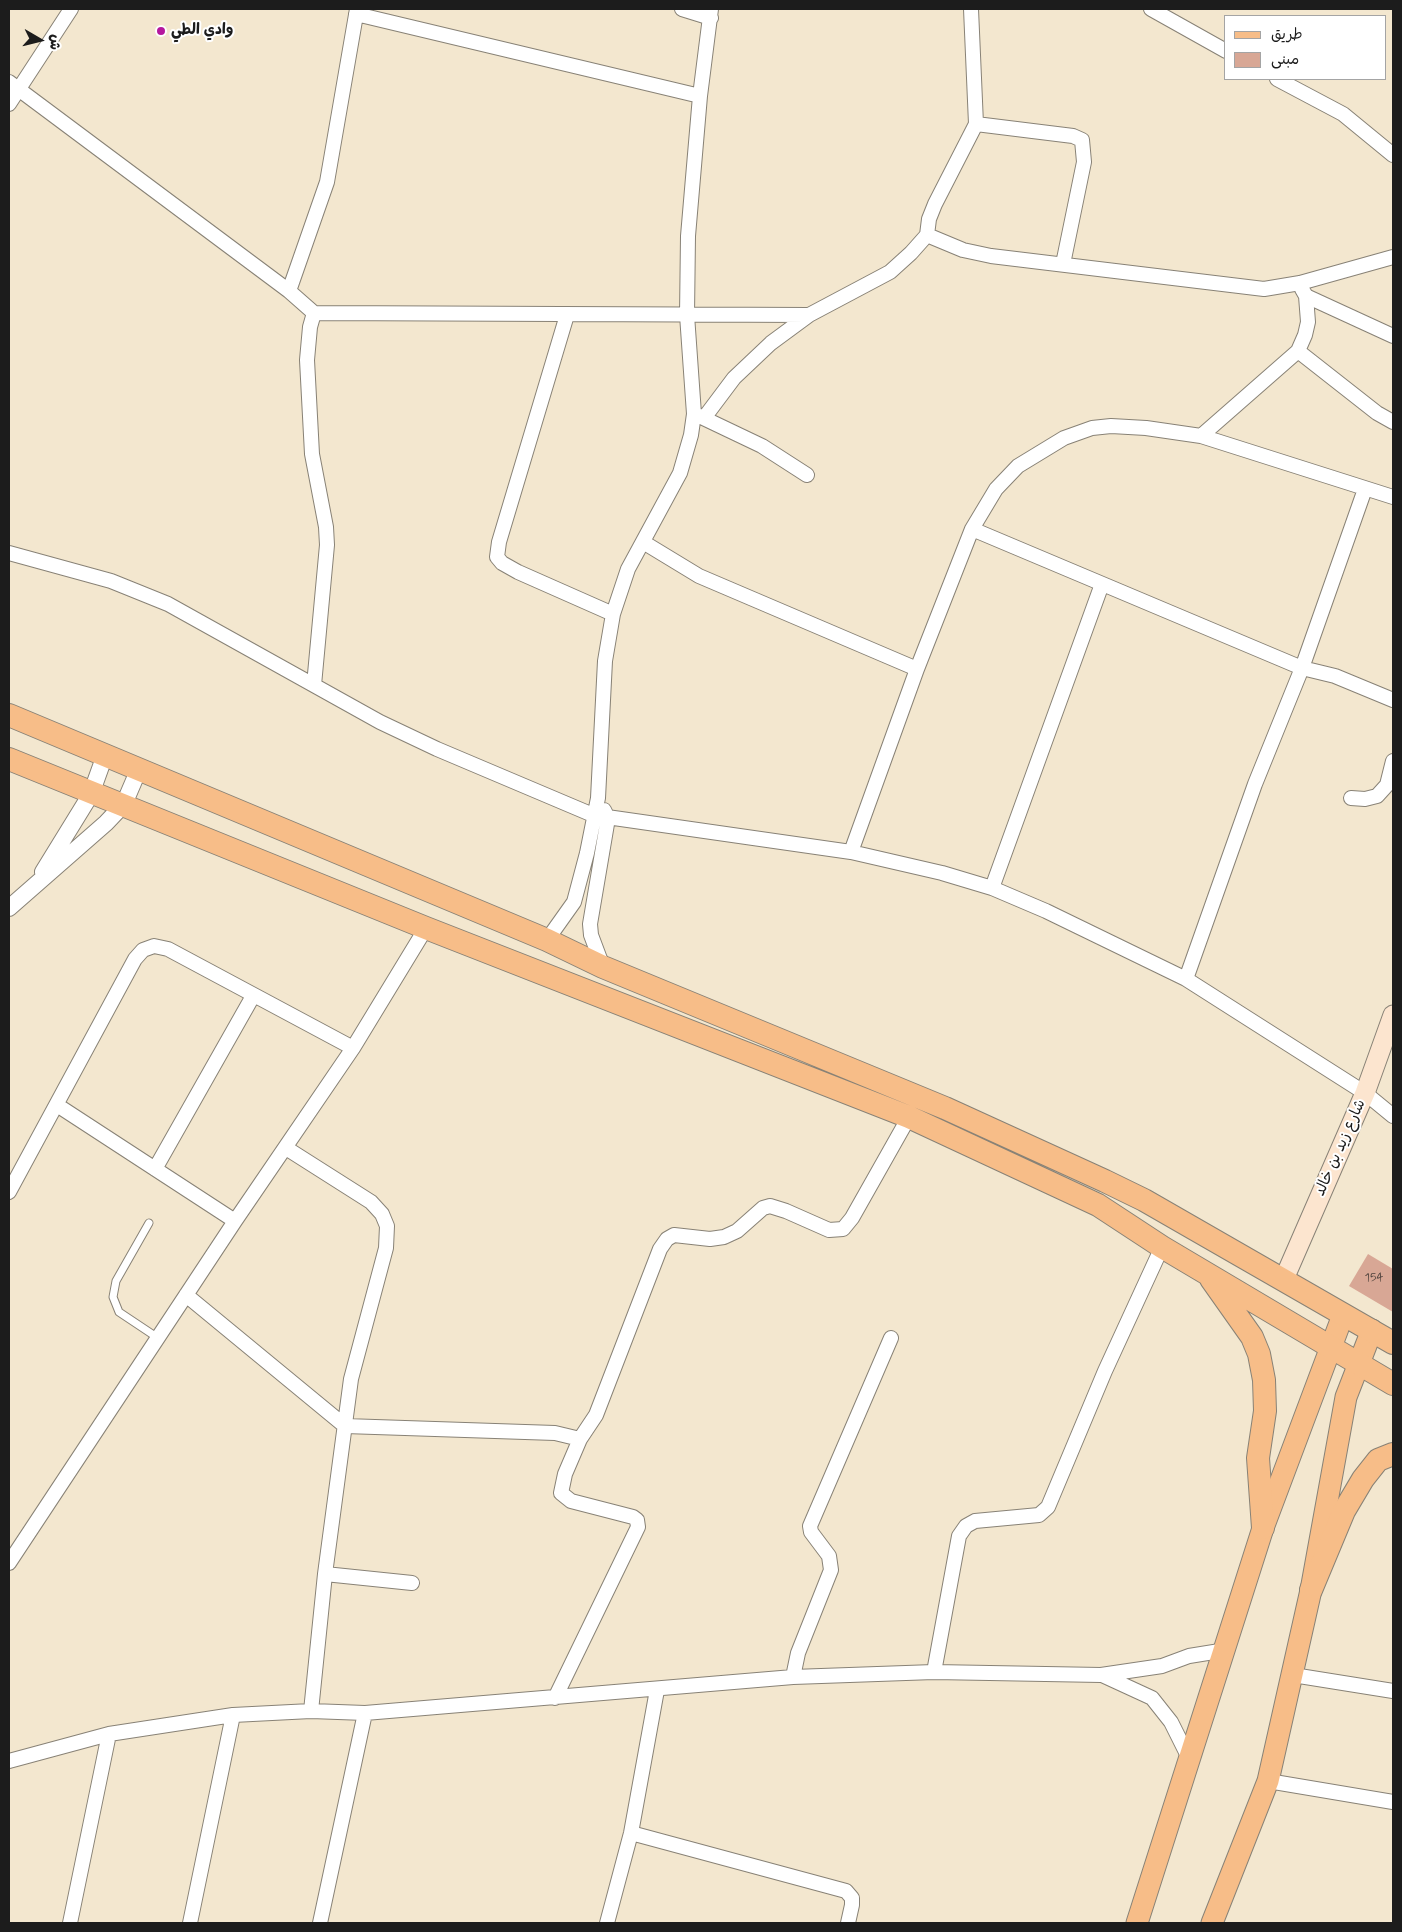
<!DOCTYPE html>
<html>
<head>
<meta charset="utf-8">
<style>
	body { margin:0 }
	#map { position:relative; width:1402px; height:1932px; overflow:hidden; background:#f3e7cf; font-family:Mynerve,"Playpen Sans Arabic",sans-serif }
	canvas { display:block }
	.frame { position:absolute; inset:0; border:10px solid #1c1c1c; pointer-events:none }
	.legend { position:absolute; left:1224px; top:15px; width:162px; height:65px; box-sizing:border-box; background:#fff; border:1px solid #a4a4a4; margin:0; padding:6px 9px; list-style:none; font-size:15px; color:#1c1c1c }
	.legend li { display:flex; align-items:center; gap:10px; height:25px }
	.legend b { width:25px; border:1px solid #a4a4a4 }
	.north { position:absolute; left:15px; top:15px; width:50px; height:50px; -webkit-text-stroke:4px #fff; paint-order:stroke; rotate:98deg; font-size:14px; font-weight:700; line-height:20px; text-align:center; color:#1c1c1c }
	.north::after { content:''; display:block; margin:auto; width:18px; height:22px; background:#1c1c1c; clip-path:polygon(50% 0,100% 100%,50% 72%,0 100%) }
</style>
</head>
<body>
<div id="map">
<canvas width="1402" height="1932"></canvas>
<div class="frame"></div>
<ul class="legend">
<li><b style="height:6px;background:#f7bd88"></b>طريق</li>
<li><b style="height:14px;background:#d8a795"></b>مبنى</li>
</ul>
<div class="north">ش</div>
</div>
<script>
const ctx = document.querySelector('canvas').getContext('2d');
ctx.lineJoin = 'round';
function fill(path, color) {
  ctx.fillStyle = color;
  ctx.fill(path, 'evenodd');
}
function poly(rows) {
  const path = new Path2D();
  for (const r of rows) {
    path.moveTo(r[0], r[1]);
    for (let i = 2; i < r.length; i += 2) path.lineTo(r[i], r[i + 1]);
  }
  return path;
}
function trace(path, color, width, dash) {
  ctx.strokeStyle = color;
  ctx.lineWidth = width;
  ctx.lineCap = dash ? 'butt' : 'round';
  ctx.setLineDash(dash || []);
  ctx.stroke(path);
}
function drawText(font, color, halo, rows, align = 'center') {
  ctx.font = font + ' Mynerve,"Playpen Sans Arabic",sans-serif';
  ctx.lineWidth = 4;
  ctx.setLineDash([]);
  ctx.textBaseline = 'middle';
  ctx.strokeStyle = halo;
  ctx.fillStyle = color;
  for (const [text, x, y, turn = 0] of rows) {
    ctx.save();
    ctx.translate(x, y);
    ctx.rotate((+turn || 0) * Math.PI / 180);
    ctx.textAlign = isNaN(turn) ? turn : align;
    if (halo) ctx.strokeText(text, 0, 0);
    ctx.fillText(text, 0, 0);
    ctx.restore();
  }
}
fill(poly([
	[1368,1254,1393,1269,1393,1312,1349,1286]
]), '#d8a795');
const service = poly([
	[149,1223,116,1281,113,1297,119,1312,158,1338]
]);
const minor = poly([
	[682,9,711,18],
	[1151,9,1226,51],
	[356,14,700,96],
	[1277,79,1343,114,1393,155],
	[9,82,289,291,314,313,809,315],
	[9,104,71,9],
	[976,124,1073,136,1082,140,1084,162,1063,264],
	[927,235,963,250,991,256,1264,289,1300,283,1393,257],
	[1302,289,1306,296,1393,336],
	[289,291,327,182,357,9],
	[314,313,310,327,307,360,312,454,326,527,327,545,314,685],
	[567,315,499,542,497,557,502,563,518,572,613,614],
	[1298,351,1377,413,1393,422],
	[697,415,762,446,807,475],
	[704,418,734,378,771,343,809,315,890,272,911,253,927,235,929,219,935,204,976,124,971,9],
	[1201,436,1298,351,1305,335,1308,322,1306,296],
	[972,529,1302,668,1335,676,1393,700],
	[643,542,699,576,917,669],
	[9,553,111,581,168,604,380,722,437,749,593,815,851,852,942,873,992,888,1046,911,1186,979,1365,1093,1393,1116],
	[1351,798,1365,799,1377,796,1387,785,1393,761],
	[851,852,917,669,972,529,996,489,1018,466,1064,438,1092,428,1111,426,1146,428,1201,436,1393,497],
	[992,888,1102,584],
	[547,940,574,902,587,853,598,798,605,661,613,614,628,569,680,473,691,435,694,414,687,315,688,236,700,96,711,9],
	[603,967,591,935,590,924,608,818,604,810],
	[1186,979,1255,784,1302,668,1365,489],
	[57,1105,235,1221],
	[286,1148,371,1202,382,1214,387,1226,386,1248,351,1379,325,1574,311,1711],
	[155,1169,253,996],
	[9,1192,135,959,143,950,154,946,168,949,353,1048],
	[186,1295,345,1426,555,1433,580,1439],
	[9,1563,235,1221,353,1048,426,928],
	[325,1574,412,1583],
	[934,1672,959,1536,966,1526,975,1521,1039,1515,1048,1507,1105,1371,1162,1247],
	[1102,1675,1152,1698,1171,1722,1190,1760],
	[1293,1675,1393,1691],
	[793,1677,798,1653,831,1570,829,1556,811,1532,810,1526,891,1338],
	[555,1698,638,1527,637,1520,633,1517,571,1501,561,1493,565,1474,580,1439,596,1415,660,1249,667,1239,674,1235,710,1239,724,1237,737,1231,763,1208,770,1206,786,1211,829,1230,843,1229,852,1218,909,1117],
	[9,1761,109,1734,233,1715,311,1711,365,1713,793,1677,934,1672,1101,1675,1162,1666,1189,1656,1226,1650],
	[1268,1781,1393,1802],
	[631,1833,846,1891,852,1898,852,1905,848,1923],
	[70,1923,109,1734],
	[190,1923,233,1715],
	[320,1923,365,1713],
	[607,1923,631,1833,657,1690]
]);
const tertiary = poly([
	[43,872,91,794,105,755],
	[9,908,106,823,124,804,139,769]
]);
const secondary = poly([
	[1284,1279,1365,1093,1393,1015]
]);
const primary = poly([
	[1137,1923,1263,1528,1343,1315],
	[1212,1923,1268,1781,1311,1590,1346,1397,1372,1330]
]);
const trunk = poly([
	[9,715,547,940,603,967,945,1108,1105,1181,1144,1200,1393,1343],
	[9,759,426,928,909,1117,1098,1205,1162,1247,1393,1384],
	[1211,1279,1252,1337,1259,1354,1264,1380,1265,1411,1258,1458,1263,1528],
	[1311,1590,1344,1511,1363,1479,1378,1460,1393,1454]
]);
trace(service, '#888276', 9);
trace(minor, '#888276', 16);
trace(tertiary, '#888276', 18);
trace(secondary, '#888276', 21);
trace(primary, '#888276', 23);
trace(trunk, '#888276', 24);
trace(service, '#fff', 7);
trace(minor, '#fff', 14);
trace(tertiary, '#fff', 16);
trace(secondary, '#fce5cf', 19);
trace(primary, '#f7bd88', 21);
trace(trunk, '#f7bd88', 22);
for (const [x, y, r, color] of [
	[161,31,5,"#b5179e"]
]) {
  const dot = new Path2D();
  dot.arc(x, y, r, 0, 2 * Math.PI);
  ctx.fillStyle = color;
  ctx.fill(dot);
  trace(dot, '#fff', 2);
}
drawText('12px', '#4b3f3a', null, [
	["154",1374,1278]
]);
drawText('bold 15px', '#1c1c1c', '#fff', [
	["وادي الطي",171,31]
], 'left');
drawText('15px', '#1c1c1c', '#fff', [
	["شارع زيد بن خالد",1341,1148,-66]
]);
</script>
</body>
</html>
